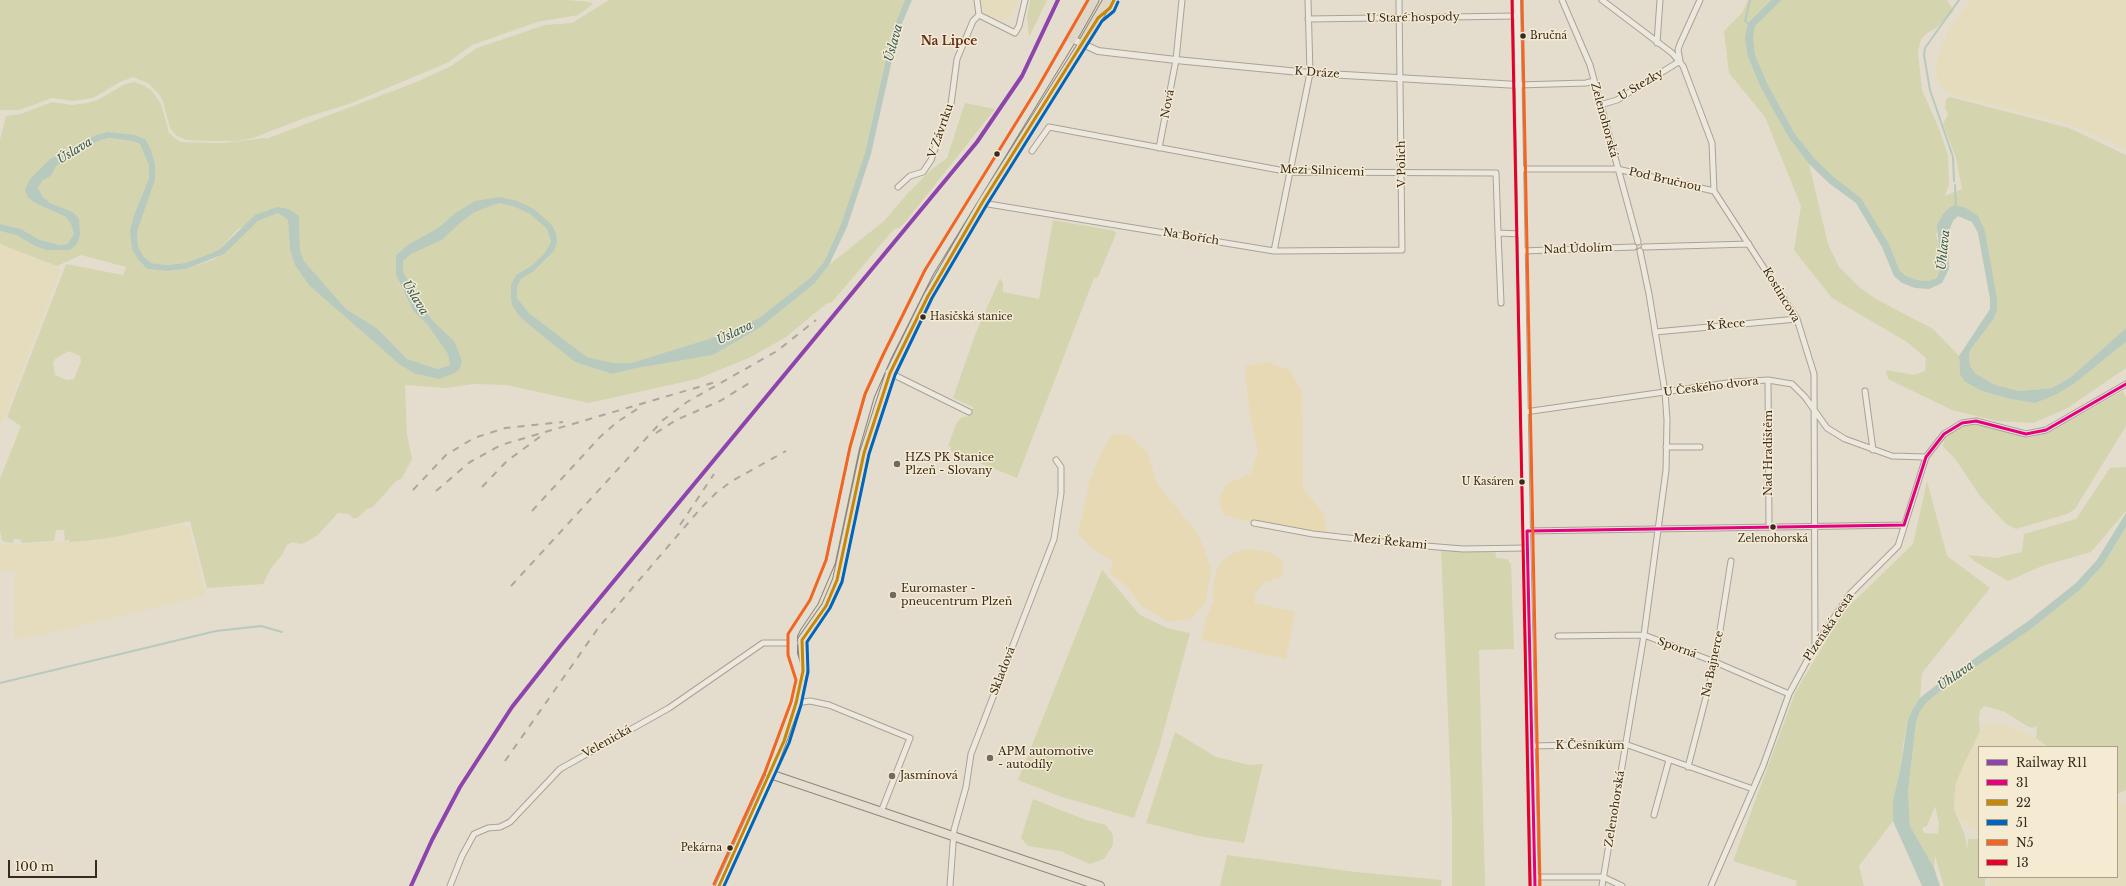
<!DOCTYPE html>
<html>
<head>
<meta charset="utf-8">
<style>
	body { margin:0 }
	#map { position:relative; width:2126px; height:886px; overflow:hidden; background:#e4ddcd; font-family:"Libre Baskerville",serif }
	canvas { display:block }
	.legend { position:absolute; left:1978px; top:746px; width:140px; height:132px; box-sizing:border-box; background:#f5ebd2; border:1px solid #a99e8a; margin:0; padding:5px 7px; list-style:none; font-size:12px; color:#382a1e }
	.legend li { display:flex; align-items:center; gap:8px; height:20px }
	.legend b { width:20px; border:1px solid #a99e8a }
	.scale { position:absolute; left:8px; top:860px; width:89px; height:18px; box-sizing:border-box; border:2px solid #382a1e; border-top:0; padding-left:5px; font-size:12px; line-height:14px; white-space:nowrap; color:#382a1e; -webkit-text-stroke:3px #f5ebd2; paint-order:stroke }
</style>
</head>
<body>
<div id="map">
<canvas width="2126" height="886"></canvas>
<ul class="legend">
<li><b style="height:5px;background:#8e44ad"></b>Railway R11</li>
<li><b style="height:5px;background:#e5007d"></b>31</li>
<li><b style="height:5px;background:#c78708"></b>22</li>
<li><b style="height:5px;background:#0065bd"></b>51</li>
<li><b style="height:5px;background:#f26522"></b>N5</li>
<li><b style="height:5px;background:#e4002b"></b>13</li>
</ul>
<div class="scale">100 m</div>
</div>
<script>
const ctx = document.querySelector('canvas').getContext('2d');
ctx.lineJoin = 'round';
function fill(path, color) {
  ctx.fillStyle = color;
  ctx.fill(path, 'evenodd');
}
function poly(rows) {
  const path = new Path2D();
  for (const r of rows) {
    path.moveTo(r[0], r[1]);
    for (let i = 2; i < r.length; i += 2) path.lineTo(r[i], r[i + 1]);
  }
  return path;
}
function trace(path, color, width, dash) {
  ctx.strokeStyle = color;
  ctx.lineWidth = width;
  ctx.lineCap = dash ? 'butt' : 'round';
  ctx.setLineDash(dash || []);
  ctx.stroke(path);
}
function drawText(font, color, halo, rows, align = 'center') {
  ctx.font = font + ' "Libre Baskerville",serif';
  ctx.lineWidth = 3;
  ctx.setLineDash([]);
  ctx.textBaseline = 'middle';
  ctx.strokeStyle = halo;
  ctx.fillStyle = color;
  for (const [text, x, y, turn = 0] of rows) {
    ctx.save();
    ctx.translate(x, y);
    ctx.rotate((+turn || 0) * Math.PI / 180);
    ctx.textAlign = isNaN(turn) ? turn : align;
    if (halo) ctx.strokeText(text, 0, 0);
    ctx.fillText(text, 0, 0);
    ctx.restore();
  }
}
fill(poly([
	[980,0,1019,0,1010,17,1001,20,991,18,982,9],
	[1970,0,2126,0,2126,149,2066,123,1956,96,1944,90,1938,81,1936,69,1938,55,1949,30],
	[0,246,11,247,57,266,60,271,0,429],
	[180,524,189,527,205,592,203,596,41,635,16,639,14,637,15,571,0,570,0,545,84,541,115,537],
	[1998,723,2018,729,2036,738,2048,747,1979,747,1979,831,1959,819,1954,809,1954,801,1956,783,1971,749,1980,731,1984,726],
	[2117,801,2126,806,2126,886,1990,886,1990,877,2117,877]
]), '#e4dcbd');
fill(poly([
	[0,0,566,0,590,2,593,4,578,15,537,22,472,45,447,63,349,104,307,117,253,138,238,141,204,141,186,140,177,136,170,128,163,101,159,94,148,83,133,77,120,82,93,98,73,101,52,98,19,110,0,110],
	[609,0,905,0,892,32,865,153,841,224,824,262,810,278,759,318,712,338,631,363,614,363,587,357,529,313,517,298,517,287,521,279,534,271,554,251,552,225,499,197,454,214,438,228,409,244,396,255,396,275,400,285,413,311,427,324,448,353,450,365,438,369,407,359,378,329,346,309,304,261,300,251,299,216,277,207,237,230,220,249,212,253,185,263,166,265,151,263,144,257,138,247,137,232,155,180,145,140,108,132,30,179,35,203,66,217,72,225,74,234,67,244,60,245,40,240,21,229,0,224,0,140,6,116,21,114,52,102,72,105,87,103,98,100,125,84,134,82,140,84,151,90,161,104,169,133,180,142,224,143,265,138,266,139,419,81,451,66,477,48,545,25,571,23,577,20],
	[1030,0,1047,0,1029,37,1027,17],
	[1748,0,1771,0,1748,23,1748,57,1761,88,1789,138,1809,164,1828,244,1839,267,1859,287,1876,299,1933,329,1959,356,1959,366,1982,391,2010,399,2035,403,2075,383,2126,342,2126,368,2066,409,2033,423,1997,421,1952,410,1888,379,1886,370,1914,375,1925,371,1926,358,1907,342,1832,298,1794,250,1801,206,1765,117,1729,73,1724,31,1742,13],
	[1782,0,1947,0,1954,11,1936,28,1926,34,1921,39,1918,52,1922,90,1940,131,1948,156,1949,184,1945,196,1962,189,1956,158,1943,124,1948,114,1945,108,1946,99,1950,97,2069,128,2126,155,2126,328,2071,377,2052,388,2020,391,1995,385,1976,374,1970,366,1969,359,1970,350,1993,320,1997,311,1997,298,1985,231,1966,208,1936,234,1940,249,1941,267,1937,278,1928,281,1917,280,1906,276,1900,271,1889,244,1861,198,1835,178,1815,159,1795,134,1768,85,1755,55,1753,37,1755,26],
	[965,103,995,109,907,220,899,228,894,229,832,302,826,304,786,337,749,358,697,379,589,403,506,385,474,384,445,388,405,385,407,435,412,459,402,478,396,481,373,507,367,509,357,518,353,518,349,514,338,513,317,536,302,544,292,542,287,545,282,555,271,568,263,584,207,588,190,521,115,537,84,541,69,542,70,539,65,541,64,530,56,530,54,541,22,543,20,539,14,539,12,543,2,541,0,530,0,479,21,426,7,417,66,264,123,275,126,267,81,255,57,266,0,244,0,231,16,235,35,246,46,250,77,244,73,212,50,203,43,197,38,188,43,180,51,176,56,166,98,141,109,138,132,141,140,144,145,153,149,165,149,178,134,215,139,261,149,269,166,271,186,269,215,259,258,221,278,213,288,220,290,250,295,265,342,314,399,364,455,373,454,341,432,320,403,272,403,261,411,254,442,240,460,223,475,212,499,203,515,207,530,214,547,229,551,242,544,254,531,266,516,275,511,300,575,362,612,374,632,369,713,355,761,327,815,283,829,265,884,221,908,193,931,170,947,158],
	[69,351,80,356,81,361,74,379,66,380,55,375,53,364,55,359],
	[1053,220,1115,231,1116,234,1098,277,1094,278,1017,478,950,451,951,447,948,446,957,422,962,417,969,416,973,407,953,398,975,335,1000,278,1003,283,1003,292,1039,299],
	[2123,391,2126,397,2126,426,2075,509,2067,514,2016,529,2006,524,1980,496,1956,460,1943,446,1945,437,1963,425,1977,424,2028,438,2047,433],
	[2126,467,2126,511,2091,552,2042,566,2008,581,1974,561,1968,555,1996,558,2022,552,2024,534,2076,519,2110,468],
	[1927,481,1947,556,1990,588,1922,673,1920,698,1908,720,1903,745,1900,770,1893,799,1893,821,1859,866,1864,886,1796,886,1797,881,1733,861,1795,693,1843,612,1913,544],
	[2126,527,2126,790,2117,794,2117,747,2048,747,2036,738,2037,726,2032,728,2027,726,2005,712,1985,706,1980,710,1979,719,1980,731,1963,766,1956,783,1954,801,1954,809,1965,836,1967,851,1968,839,1979,839,1979,877,1985,877,1985,886,1944,886,1935,856,1934,868,1910,826,1908,792,1916,722,1919,713,1926,703,1939,692,2031,629,2081,589,2103,565],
	[1935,806,1939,823,1938,834,1924,833,1922,828,1927,826],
	[1441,547,1495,548,1496,558,1507,559,1511,564,1514,649,1479,650,1485,886,1452,886,1452,816],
	[1102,570,1140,615,1167,628,1190,633,1159,748,1134,818,1059,796,1018,780],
	[1175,732,1216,757,1250,765,1263,764,1244,843,1198,836,1146,823],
	[1033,799,1086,820,1106,825,1113,835,1113,845,1104,859,1090,864,1060,851,1028,846,1021,838],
	[1227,855,1356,872,1442,880,1441,886,1220,886]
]), '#d4d4af');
fill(poly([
	[1268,362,1291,371,1302,393,1303,489,1324,514,1327,536,1254,523,1224,515,1219,500,1226,484,1251,474,1258,452,1249,409,1245,366],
	[1113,434,1130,436,1148,453,1157,484,1199,535,1211,569,1206,601,1191,619,1169,622,1140,605,1127,586,1110,573,1113,561,1093,549,1078,534,1089,483,1101,452],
	[1249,549,1272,553,1283,562,1282,577,1265,582,1256,592,1254,603,1295,612,1286,659,1201,640,1207,616,1213,603,1214,580,1218,565,1233,553]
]), '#e7d9b4');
fill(poly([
	[905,0,912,0,898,33,871,154,847,227,829,265,815,283,761,327,713,355,632,369,612,374,575,362,521,318,513,307,511,300,511,285,516,275,531,266,544,254,551,242,547,229,530,214,515,207,499,203,475,212,460,223,442,240,411,254,403,261,403,272,432,320,454,341,462,361,460,368,455,373,439,379,414,373,399,364,309,285,295,265,290,250,288,220,278,213,258,221,224,254,186,269,166,271,148,269,139,261,132,249,130,231,134,215,149,178,149,165,140,144,132,141,109,138,98,141,56,166,51,176,43,180,38,188,43,197,50,203,73,212,79,219,80,234,77,244,70,250,46,250,35,246,16,235,0,231,0,224,21,229,40,240,60,245,67,244,74,234,71,224,66,217,35,203,28,197,25,190,30,179,50,159,96,135,108,132,134,135,145,139,151,150,155,164,155,180,137,232,138,247,144,257,151,263,166,265,185,263,212,253,220,249,255,215,277,207,289,209,299,216,300,251,304,261,346,309,378,329,407,359,438,369,450,365,448,354,427,324,413,311,396,275,396,255,409,244,438,228,454,214,475,201,499,197,517,201,534,209,552,225,556,233,557,242,554,251,534,271,521,279,517,287,517,298,529,313,587,357,614,363,631,363,712,338,759,318,810,278,824,262,841,224,865,153,892,32],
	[1771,0,1782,0,1755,26,1753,37,1755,55,1768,85,1795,134,1815,159,1835,178,1861,198,1889,244,1900,271,1906,276,1917,280,1928,281,1937,278,1941,267,1937,225,1943,214,1949,208,1955,205,1966,208,1978,216,1985,231,1997,298,1997,311,1993,320,1970,350,1969,359,1970,366,1976,374,1995,385,2020,391,2052,388,2071,377,2126,328,2126,342,2075,383,2055,395,2035,403,2010,399,1982,391,1964,381,1960,374,1959,356,1990,309,1990,299,1978,233,1972,222,1958,216,1953,221,1948,233,1949,269,1942,283,1929,289,1915,288,1902,283,1894,276,1882,247,1856,203,1830,184,1809,164,1789,138,1761,88,1748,57,1745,37,1748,23],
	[2126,513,2126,527,2103,565,2081,589,2031,629,1939,692,1926,703,1919,713,1916,722,1908,792,1910,826,1934,868,1940,886,1922,886,1893,821,1893,800,1900,770,1908,720,1913,709,1920,698,1935,686,2027,622,2076,583,2097,560]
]), '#b8c9be');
trace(poly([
	[1749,24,1745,21,1750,0],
	[1954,181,1953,157,1930,90,1924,55,1925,48,1959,0],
	[1955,185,1956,208],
	[0,683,216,631,261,626,282,632]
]), '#b8c9be', 2);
const minor = poly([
	[977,0,979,15,1015,33,1019,26,1025,0],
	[1562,0,1590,65,1638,242],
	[1602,0,1672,53,1683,66,1712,143,1714,191,1797,319,1814,374,1815,646],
	[1308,19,1517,16],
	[1657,43,1660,0],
	[1680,61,1678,50,1680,44,1700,0],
	[1518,85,1586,83,1594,81],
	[1600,105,1617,100,1680,61],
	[1159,148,1176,60,1182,0],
	[1032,151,1049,127,1290,172,1496,173,1498,233,1521,234],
	[1520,169,1617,169,1714,191],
	[898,187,910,176,923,172,931,160,951,104,957,59,973,21,979,15],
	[982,203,1274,251,1402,250,1399,0],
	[1498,233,1501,303],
	[1644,247,1749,244],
	[1274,251,1310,73,1308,0],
	[1522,251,1634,247],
	[1655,332,1797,319],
	[888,372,969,412],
	[1768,380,1769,526],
	[1865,391,1873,450],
	[1525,412,1734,382,1768,380,1792,384,1805,397,1827,428,1845,439,1892,456,1926,457],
	[1666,447,1700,447],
	[1254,523,1313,534,1401,544,1463,549,1527,548],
	[1527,531,1904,525],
	[1558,636,1644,635,1715,662,1789,694],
	[796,703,810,701,829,705,910,738,881,812],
	[1531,746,1625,744,1753,789],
	[1688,767,1715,662,1731,561],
	[1654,815,1669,760],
	[1535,877,1603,877,1622,886],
	[450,886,462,856,474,834,488,828,500,827,510,822,560,769,669,708,763,643,795,643],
	[950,886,954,830,966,787,971,754,1054,539,1061,493,1061,467,1056,460],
	[1602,886,1644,635,1666,470,1667,420,1665,392,1649,294,1640,251],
	[1711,886,1763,766,1789,694,1815,646,1850,594,1898,546,1926,457,1944,434,1962,423,1976,421,2026,434,2046,430,2126,384]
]);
const tertiary = poly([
	[1517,0,1527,531,1535,886],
	[1072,39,1098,51,1176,60,1310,73,1518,85],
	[719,886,770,774]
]);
const primary = poly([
	[1082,45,982,203,928,296,890,373,864,453,837,580,826,606,802,640,804,664,796,703,770,774,1100,886],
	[800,677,793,654,793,635,797,627,814,602,831,562,855,448,870,396,887,357,929,273,1072,39]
]);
const trunk = poly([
	[1072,39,1094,0],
	[1082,45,1108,0]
]);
trace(minor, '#a9a296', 7);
trace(tertiary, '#a9a296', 8);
trace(primary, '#8f877d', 10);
trace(trunk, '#8f877d', 11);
trace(minor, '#ece8de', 5);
trace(tertiary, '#ece8de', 6);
trace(primary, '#e4ded0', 8);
trace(trunk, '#ded6c7', 9);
trace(poly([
	[656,433,676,420,720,401,751,382],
	[482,487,507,461,541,436],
	[413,490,446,455,474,438,505,428,563,422],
	[436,491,470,462,501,445,719,381],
	[532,511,600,437,617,422,639,408],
	[680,525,714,474],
	[511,586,663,420,687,402,777,351,816,320],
	[505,761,599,627,701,508,716,493,732,481,786,451]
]), '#aca79e', 2, [7, 7]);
trace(poly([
	[1904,525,1926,457,1944,434,1962,423,1976,421,2026,434,2046,430,2126,384],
	[1527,531,1904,525],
	[1527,531,1535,886]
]), '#e5007d', 3);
trace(poly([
	[719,886,784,741,796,703,803,671,802,640,826,606,837,580,864,453,890,373,928,296,982,203,1098,18,1110,8,1114,0]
]), '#c78708', 3);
trace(poly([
	[724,886,789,743,801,705,808,672,807,642,830,608,842,582,869,454,895,375,932,298,986,206,1102,21,1114,11,1118,2]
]), '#0065bd', 3);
trace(poly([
	[1522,0,1540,886],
	[714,884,765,772,791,702,796,680,788,655,788,634,810,600,826,560,850,447,865,394,883,355,925,270,1037,89,1088,0]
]), '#f26522', 3);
trace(poly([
	[1512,0,1530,886]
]), '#e4002b', 3);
trace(poly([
	[411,886,432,840,460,787,512,707,561,645,977,142,1022,76,1058,0]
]), '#8e44ad', 4);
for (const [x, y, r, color] of [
	[1523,36,3.5,"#382a1e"],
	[997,154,3.5,"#382a1e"],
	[923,317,3.5,"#382a1e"],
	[897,464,4,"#74695b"],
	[1522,482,3.5,"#382a1e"],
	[1773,527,3.5,"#382a1e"],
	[893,595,4,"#74695b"],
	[990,758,4,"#74695b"],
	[892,776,4,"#74695b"],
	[730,848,3.5,"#382a1e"]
]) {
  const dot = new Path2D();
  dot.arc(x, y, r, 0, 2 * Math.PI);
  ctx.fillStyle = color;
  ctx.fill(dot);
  trace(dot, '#f5ebd2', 1.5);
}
drawText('10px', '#382a1e', '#f5ebd2', [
	["Bručná",1530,36],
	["Hasičská stanice",930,317],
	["U Kasáren",1514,482,"right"],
	["Zelenohorská",1773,539,"center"],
	["Pekárna",722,848,"right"]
], 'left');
drawText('11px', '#382a1e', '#f5ebd2', [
	["U Staré hospody",1413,18,-1],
	["K Dráze",1317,73,4],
	["U Stezky",1641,85,-31],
	["Nová",1168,104,-79],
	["Zelenohorská",1604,120,75],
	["V Závrtku",941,131,-71],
	["V Polích",1402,164,-91],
	["Mezi Silnicemi",1322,171,2],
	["Pod Bručnou",1665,180,13],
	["Na Bořích",1191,237,9],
	["Nad Údolím",1578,249,-2],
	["Kostincova",1781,295,59],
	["K Řece",1726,325,-5],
	["U Českého dvora",1711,387,-7],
	["Nad Hradištěm",1769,453,-90],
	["Mezi Řekami",1390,542,6],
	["Plzeňská cesta",1829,627,-56],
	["Sporná",1677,648,20],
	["Na Bajnerce",1713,664,-78],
	["Skladová",1003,671,-69],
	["Velenická",607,742,-29],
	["K Češníkům",1590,746],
	["Zelenohorská",1615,809,-81]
]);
drawText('11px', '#382a1e', '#f5ebd2', [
	["HZS PK Stanice",905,458],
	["Plzeň - Slovany",905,471],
	["Euromaster -",901,589],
	["pneucentrum Plzeň",901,602],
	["APM automotive",998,752],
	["- autodíly",998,765],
	["Jasmínová",900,776]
], 'left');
drawText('bold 12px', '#652b1d', '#f5ebd2', [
	["Na Lipce",949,42]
]);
drawText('italic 12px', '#2d5855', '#f5ebd2', [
	["Úslava",894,43,-75],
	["Úslava",75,151,-32],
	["Úhlava",1944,250,-84],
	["Úslava",415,298,58],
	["Úslava",735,333,-26],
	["Úhlava",1956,676,-35]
]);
</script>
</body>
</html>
